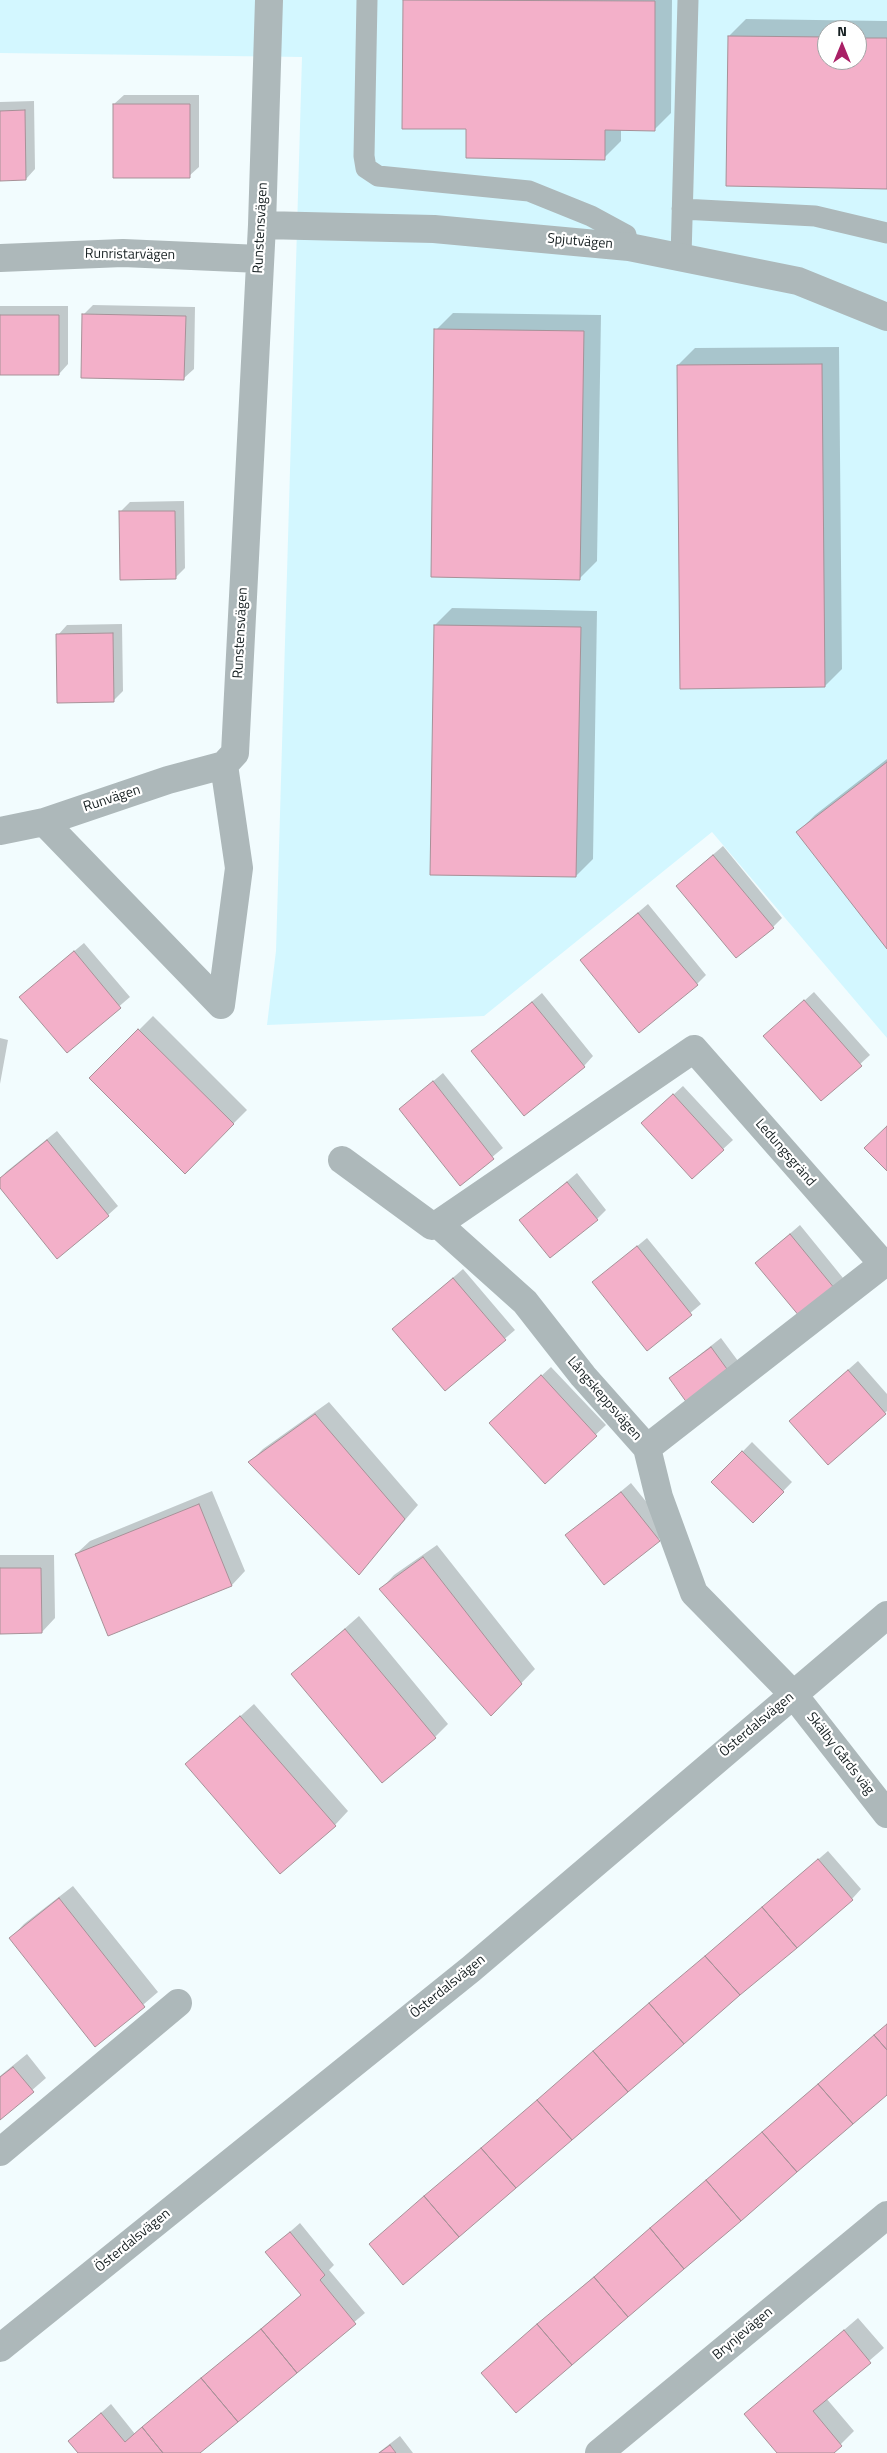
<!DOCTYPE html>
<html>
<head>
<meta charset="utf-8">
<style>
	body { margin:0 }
	#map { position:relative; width:887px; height:2453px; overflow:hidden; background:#f2fcfe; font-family:"Titillium Web",sans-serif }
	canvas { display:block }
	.north { position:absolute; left:817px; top:20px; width:50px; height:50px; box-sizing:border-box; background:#fff; border:1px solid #a2a5a6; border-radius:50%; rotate:0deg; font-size:14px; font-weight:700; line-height:20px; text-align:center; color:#161f21 }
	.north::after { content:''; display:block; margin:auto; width:18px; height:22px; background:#a92066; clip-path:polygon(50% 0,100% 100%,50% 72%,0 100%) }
</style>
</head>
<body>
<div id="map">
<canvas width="887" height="2453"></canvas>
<div class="north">N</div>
</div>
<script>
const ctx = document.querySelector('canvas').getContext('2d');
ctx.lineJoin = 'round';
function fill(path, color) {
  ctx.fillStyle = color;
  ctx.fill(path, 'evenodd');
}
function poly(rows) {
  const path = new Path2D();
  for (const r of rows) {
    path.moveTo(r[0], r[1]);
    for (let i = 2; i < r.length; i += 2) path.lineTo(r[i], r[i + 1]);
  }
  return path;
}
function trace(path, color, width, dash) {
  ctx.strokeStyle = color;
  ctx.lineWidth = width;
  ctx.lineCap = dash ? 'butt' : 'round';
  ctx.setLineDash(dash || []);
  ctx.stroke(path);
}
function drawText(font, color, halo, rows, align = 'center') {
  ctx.font = font + ' "Titillium Web",sans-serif';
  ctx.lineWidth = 4.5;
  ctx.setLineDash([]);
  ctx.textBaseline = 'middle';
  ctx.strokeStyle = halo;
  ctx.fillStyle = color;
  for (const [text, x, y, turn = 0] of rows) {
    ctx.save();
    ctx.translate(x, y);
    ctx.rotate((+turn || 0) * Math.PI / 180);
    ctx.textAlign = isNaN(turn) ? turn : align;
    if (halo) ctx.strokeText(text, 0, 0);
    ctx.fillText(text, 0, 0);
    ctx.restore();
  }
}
fill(poly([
	[0,0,887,0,887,1038,712,832,484,1016,267,1025,276,951,302,57,0,53],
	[827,30,857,30,857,60,827,60]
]), '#d3f7ff');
fill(poly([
	[405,0,672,0,671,113,654,130,621,129,621,141,604,158,467,128,404,128],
	[746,19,887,21,887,187,729,36],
	[827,30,857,30,857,60,827,60],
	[124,95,199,95,199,167,189,176,114,104],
	[34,101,35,169,26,179,0,179,0,102],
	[93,305,195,307,194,369,184,378,83,315],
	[0,306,68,306,68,364,59,374,0,374],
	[453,313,601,315,597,561,580,578,436,330],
	[839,347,842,669,825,686,678,365,695,348],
	[184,501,185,568,175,578,120,512,130,502],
	[452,608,597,611,593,859,576,876,435,625],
	[122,624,123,691,113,701,58,635,67,625],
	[887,759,887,947,798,832,815,815],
	[723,846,782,918,773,927,677,886],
	[648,904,706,975,697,984,582,960],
	[84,943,130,997,67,1051,30,988],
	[814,992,870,1055,821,1100,775,1027],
	[542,993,593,1056,584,1066,473,1051],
	[153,1016,247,1110,185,1172,91,1078],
	[0,1038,8,1040,0,1084],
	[443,1073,503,1148,460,1184,400,1109],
	[683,1086,733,1140,692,1177,652,1114],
	[57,1131,118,1206,108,1215,0,1186,0,1179,6,1172],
	[577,1173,606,1210,597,1219,521,1220],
	[800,1225,843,1278,834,1288,756,1263],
	[647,1238,701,1304,647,1349,594,1282],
	[463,1269,515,1330,446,1389,394,1329],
	[721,1338,741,1365,731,1375,670,1378],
	[858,1361,887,1394,887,1411,828,1463,800,1412],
	[551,1367,606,1425,545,1482,500,1414],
	[329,1402,418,1505,359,1573,250,1462,263,1449],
	[752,1442,792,1482,753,1522,713,1482],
	[631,1483,669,1530,605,1583,567,1536],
	[212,1491,245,1571,232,1585,109,1635,76,1554,90,1541],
	[437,1545,535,1669,504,1701,381,1589,394,1575],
	[0,1555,54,1555,55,1618,42,1632,0,1632],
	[359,1616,448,1724,435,1737,293,1674],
	[254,1704,348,1811,335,1825,187,1764],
	[828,1851,861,1889,852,1899,370,2244],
	[73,1886,158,1992,96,2045,11,1938,24,1924],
	[887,2025,887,2094,492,2364],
	[27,2054,46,2078,0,2118,0,2076],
	[300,2223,334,2265,329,2270,365,2313,198,2453,80,2453,69,2441,111,2404,135,2434,302,2294,267,2252],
	[858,2318,884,2348,826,2398,854,2431,832,2453,778,2453,746,2414],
	[400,2436,413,2453,378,2453]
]), '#0003');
const building = poly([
	[403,0,655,1,655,131,605,130,605,160,466,158,466,129,402,129,403,0],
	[728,36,827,37,827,60,857,60,857,38,887,38,887,189,726,186,728,36],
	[113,104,190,104,190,178,113,178,113,104],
	[25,110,26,180,0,181,0,111,25,110],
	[82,314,186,316,184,380,81,378,82,314],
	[0,315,59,315,59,375,0,375,0,315],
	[434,329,584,331,580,580,431,577,434,329],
	[822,364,825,687,680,689,677,365,822,364],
	[119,511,175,511,176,579,120,580,119,511],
	[434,625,581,627,576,877,430,875,434,625],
	[113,633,114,702,57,703,56,634,113,633],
	[887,762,887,949,796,832,887,762],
	[713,855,774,928,736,958,676,886,713,855],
	[638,913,698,985,639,1033,580,960,638,913],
	[74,951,121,1008,67,1053,19,997,74,951],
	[804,1000,862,1066,821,1101,763,1036,804,1000],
	[532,1002,585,1067,524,1116,471,1051,532,1002],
	[138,1029,234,1124,185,1174,89,1078,138,1029],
	[433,1081,494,1159,460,1186,399,1109,433,1081],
	[673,1094,724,1150,692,1179,641,1123,673,1094],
	[887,1126,887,1171,864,1148,887,1126],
	[47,1140,109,1216,57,1259,0,1188,0,1178,47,1140],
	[567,1182,598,1220,550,1258,519,1220,567,1182],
	[790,1234,835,1289,800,1317,755,1263,790,1234],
	[637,1246,692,1315,647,1351,592,1282,637,1246],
	[453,1278,506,1340,445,1391,392,1329,453,1278],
	[711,1347,732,1376,690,1407,669,1378,711,1347],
	[848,1370,886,1414,828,1465,789,1421,848,1370],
	[541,1375,597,1436,545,1484,489,1423,541,1375],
	[315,1414,405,1519,359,1575,248,1462,315,1414],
	[742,1451,784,1492,753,1523,711,1482,742,1451],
	[621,1492,660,1541,604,1585,565,1535,621,1492],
	[199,1504,232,1586,108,1636,75,1554,199,1504],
	[423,1557,522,1684,491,1716,379,1589,423,1557],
	[0,1568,41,1568,42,1633,0,1634,0,1568],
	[345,1629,436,1738,382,1783,291,1674,345,1629],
	[240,1716,336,1826,280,1874,185,1764,240,1716],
	[818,1859,853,1900,797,1948,762,1907,818,1859],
	[59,1898,145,2007,95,2047,9,1938,59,1898],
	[762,1907,797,1948,740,1995,705,1956,762,1907],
	[705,1956,740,1995,684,2044,649,2003,705,1956],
	[649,2003,684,2044,628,2092,593,2051,649,2003],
	[887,2024,887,2050,874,2035,887,2024],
	[874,2035,887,2050,887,2095,853,2124,818,2084,874,2035],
	[593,2051,628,2092,572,2140,537,2100,593,2051],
	[13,2067,34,2092,0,2120,0,2077,13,2067],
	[818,2084,853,2124,797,2172,762,2132,818,2084],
	[537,2100,572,2140,516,2188,481,2148,537,2100],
	[762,2132,797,2172,741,2221,706,2180,762,2132],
	[481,2148,516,2188,459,2237,424,2196,481,2148],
	[706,2180,741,2221,684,2269,650,2228,706,2180],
	[424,2196,459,2237,403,2285,369,2244,424,2196],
	[650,2228,684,2269,628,2317,594,2277,650,2228],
	[290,2232,325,2275,320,2280,356,2324,297,2373,261,2329,301,2295,265,2252,290,2232],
	[594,2277,628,2317,572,2365,537,2324,594,2277],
	[537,2324,572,2365,516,2413,481,2373,537,2324],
	[261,2329,297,2373,238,2422,201,2378,261,2329],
	[844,2330,871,2363,813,2411,842,2446,834,2453,777,2453,744,2414,844,2330],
	[201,2378,238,2422,200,2453,163,2453,142,2427,201,2378],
	[101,2413,125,2442,142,2427,163,2453,78,2453,68,2441,101,2413],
	[390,2445,396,2453,379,2453,390,2445]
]);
fill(building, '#f3b0c9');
trace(building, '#a79198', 1);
trace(poly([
	[367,0,364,156,366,168,378,176,529,191,591,216,626,235,629,247],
	[682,209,815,216,887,233],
	[681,257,688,0]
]), '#adb8ba', 21);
trace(poly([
	[262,225,434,229,629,247,798,281,887,317],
	[0,258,123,253,260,259],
	[44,822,221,1005],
	[0,831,44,822,168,780,224,765],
	[221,1005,239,868,224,765,235,753,262,225,269,0],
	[342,1160,432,1226,438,1224,525,1302,583,1376,647,1448,659,1497,694,1593,793,1694,887,1814],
	[438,1224,694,1049,883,1264,647,1448],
	[0,2152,178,2003],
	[0,2348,471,1969,887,1615],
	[599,2453,887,2215]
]), '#adb8ba', 28);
drawText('14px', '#161f21', '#fff', [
	["Runstensvägen",261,228,-87],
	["Spjutvägen",580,242,5],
	["Runristarvägen",130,255,1],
	["Runstensvägen",241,633,-87],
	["Runvägen",112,799,-18],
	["Ledungsgränd",785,1153,49],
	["Långskeppsvägen",604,1399,49],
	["Österdalsvägen",757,1725,-40],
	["Skälby Gårds väg",840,1754,52],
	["Österdalsvägen",448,1987,-39],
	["Österdalsvägen",133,2241,-39],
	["Brynjevägen",743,2334,-40]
]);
</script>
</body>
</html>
